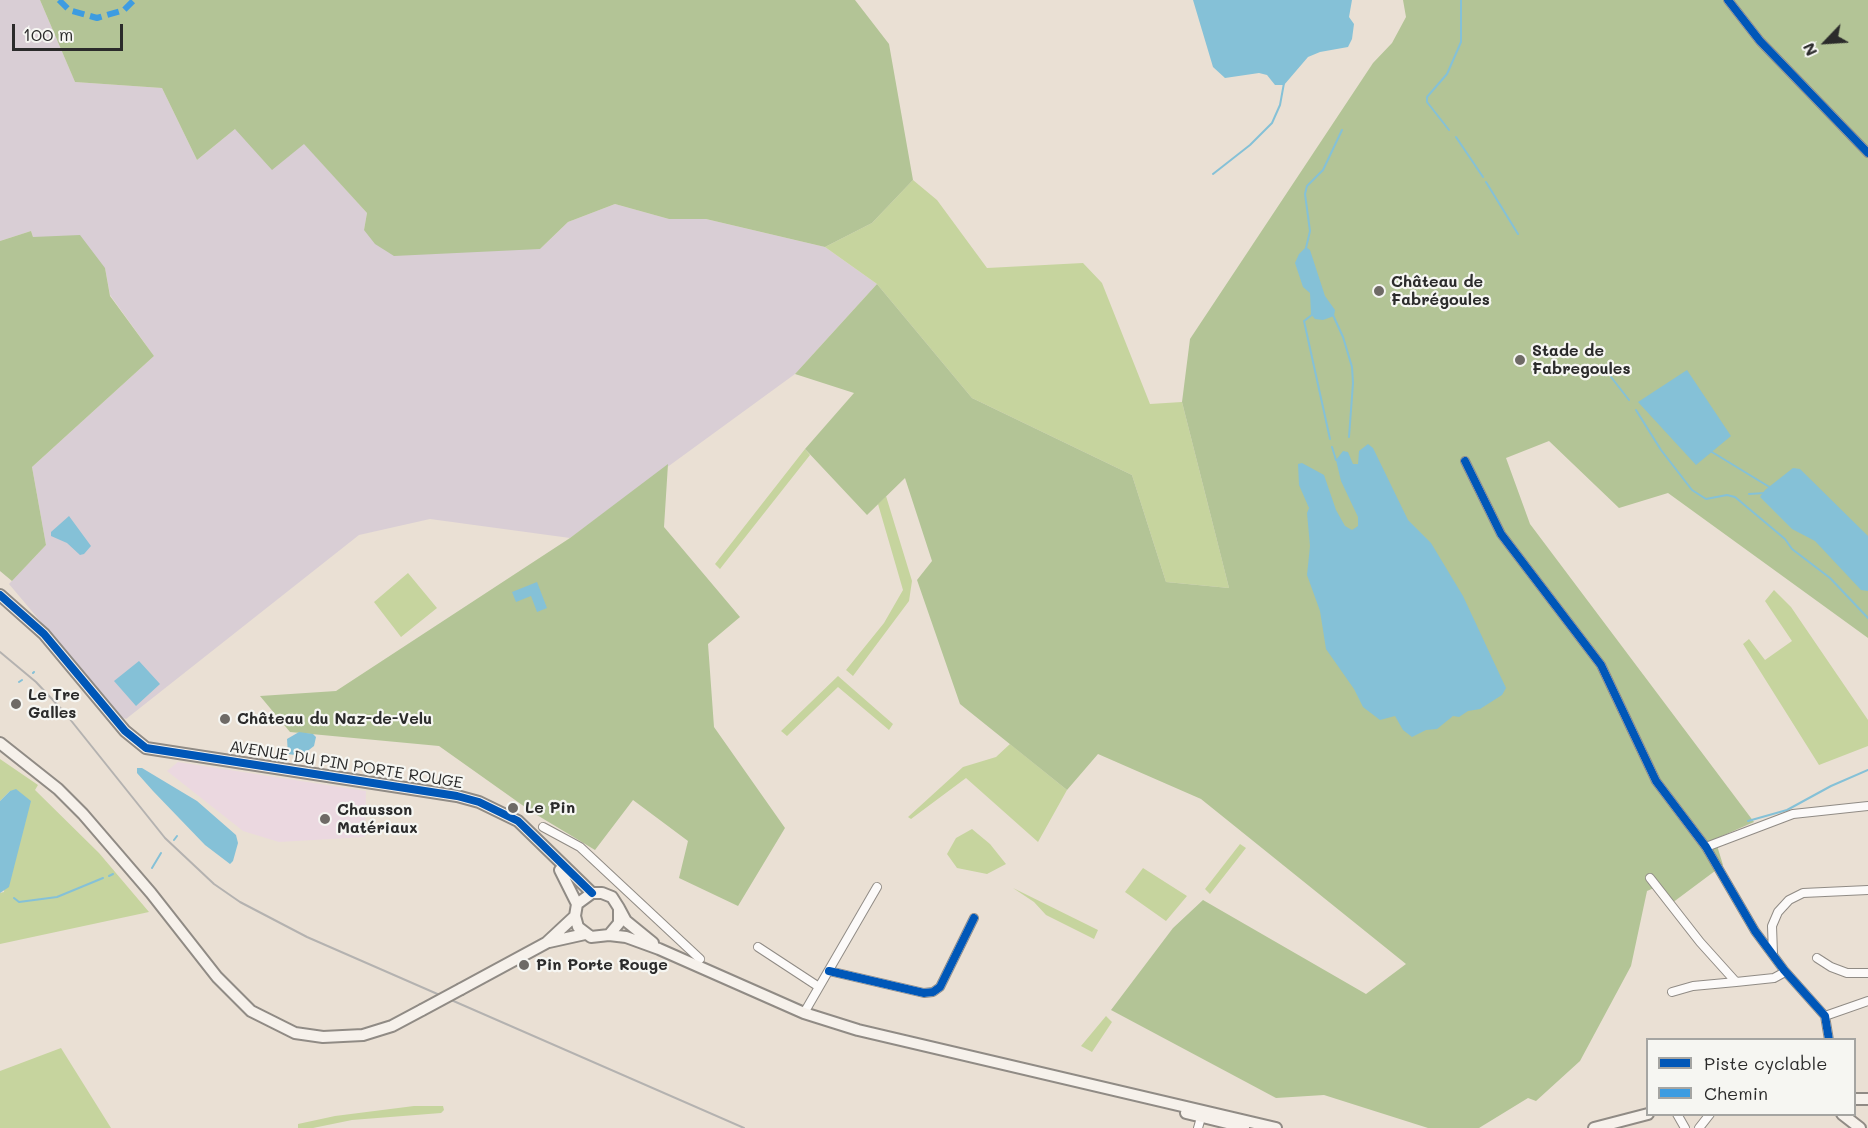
<!DOCTYPE html>
<html>
<head>
<meta charset="utf-8">
<style>
	body { margin:0 }
	#map { position:relative; width:1868px; height:1128px; overflow:hidden; background:#eae0d4; font-family:Mali,sans-serif }
	canvas { display:block }
	.legend { position:absolute; left:1646px; top:1038px; width:210px; height:78px; box-sizing:border-box; background:#f6f6f2; border:2px solid #a5a5a2; margin:0; padding:8px 10px; list-style:none; font-size:18px; color:#2b2b2b }
	.legend li { display:flex; align-items:center; gap:12px; height:30px }
	.legend b { width:30px; border:2px solid #a5a5a2 }
	.north { position:absolute; left:1796px; top:12px; width:60px; height:60px; -webkit-text-stroke:4px #f6f6f2; paint-order:stroke; rotate:245deg; font-size:16px; font-weight:700; line-height:24px; text-align:center; color:#2b2b2b }
	.north::after { content:''; display:block; margin:auto; width:21px; height:27px; background:#2b2b2b; clip-path:polygon(50% 0,100% 100%,50% 72%,0 100%) }
	.scale { position:absolute; left:12px; top:24px; width:111px; height:27px; box-sizing:border-box; border:3px solid #2b2b2b; border-top:0; padding-left:8px; font-size:18px; line-height:21px; white-space:nowrap; color:#2b2b2b; -webkit-text-stroke:4px #f6f6f2; paint-order:stroke }
</style>
</head>
<body>
<div id="map">
<canvas width="1868" height="1128"></canvas>
<ul class="legend">
<li><b style="height:8px;background:#0057b8"></b>Piste cyclable</li>
<li><b style="height:8px;background:#3d9ce1"></b>Chemin</li>
</ul>
<div class="north">N</div>
<div class="scale">100 m</div>
</div>
<script>
const ctx = document.querySelector('canvas').getContext('2d');
ctx.lineJoin = 'round';
function fill(path, color) {
  ctx.fillStyle = color;
  ctx.fill(path, 'evenodd');
}
function poly(rows) {
  const path = new Path2D();
  for (const r of rows) {
    path.moveTo(r[0], r[1]);
    for (let i = 2; i < r.length; i += 2) path.lineTo(r[i], r[i + 1]);
  }
  return path;
}
function trace(path, color, width, dash) {
  ctx.strokeStyle = color;
  ctx.lineWidth = width;
  ctx.lineCap = dash ? 'butt' : 'round';
  ctx.setLineDash(dash || []);
  ctx.stroke(path);
}
function drawText(font, color, halo, rows, align = 'center') {
  ctx.font = font + ' Mali,sans-serif';
  ctx.lineWidth = 4.5;
  ctx.setLineDash([]);
  ctx.textBaseline = 'middle';
  ctx.strokeStyle = halo;
  ctx.fillStyle = color;
  for (const [text, x, y, turn = 0] of rows) {
    ctx.save();
    ctx.translate(x, y);
    ctx.rotate((+turn || 0) * Math.PI / 180);
    ctx.textAlign = isNaN(turn) ? turn : align;
    if (halo) ctx.strokeText(text, 0, 0);
    ctx.fillText(text, 0, 0);
    ctx.restore();
  }
}
fill(poly([
	[178,762,366,791,365,837,279,842,243,831,167,771]
]), '#ebd8e0');
fill(poly([
	[0,0,40,0,75,82,162,88,197,160,235,129,304,143,367,213,364,230,540,249,568,222,615,204,669,219,706,219,825,247,877,284,795,374,570,538,430,519,359,535,126,719,121,717,9,584,46,545,32,467,154,356,110,295,105,268,33,237,31,231,0,241]
]), '#d9ced5');
fill(poly([
	[913,180,937,200,987,268,1083,263,1102,283,1150,404,1182,402,1229,588,1166,582,1132,475,972,398,877,284,825,247,872,223],
	[805,449,810,455,720,569,715,564],
	[886,496,912,581,909,601,853,676,846,670,884,623,903,590,878,504],
	[408,573,437,608,401,637,374,602],
	[1774,590,1791,607,1868,720,1868,746,1819,765,1743,644,1749,639,1765,660,1792,641,1765,601],
	[838,676,893,724,889,730,838,687,787,736,781,731],
	[1010,744,1067,790,1038,842,966,778,911,819,908,817,963,767,996,757],
	[0,759,38,785,35,790,99,853,149,912,0,944,0,893,4,892,10,791,0,801],
	[972,829,990,844,1006,864,987,874,957,868,947,854,956,838],
	[1240,844,1246,848,1210,894,1205,889],
	[1143,868,1187,896,1166,921,1125,892],
	[1013,888,1098,930,1094,939,1046,915,1034,902],
	[1106,1016,1112,1022,1092,1052,1081,1046],
	[61,1048,111,1128,0,1128,0,1071],
	[414,1106,443,1106,444,1110,441,1113,352,1120,313,1128,298,1128,298,1124,335,1116]
]), '#c6d49e');
fill(poly([
	[40,0,855,0,889,44,913,180,872,223,825,247,706,219,669,219,615,204,568,222,540,249,394,256,375,244,364,230,367,213,304,144,272,170,235,129,197,160,162,88,75,82],
	[1403,0,1868,0,1868,638,1668,493,1619,508,1549,441,1506,458,1530,524,1754,822,1715,839,1723,865,1668,906,1654,888,1647,891,1631,966,1580,1061,1536,1101,1528,1098,1479,1128,1428,1128,1324,1095,1276,1098,1111,1010,1173,928,1203,900,1366,994,1406,964,1201,799,1098,754,1067,790,960,704,917,580,932,561,905,478,867,515,805,449,854,393,795,374,877,284,972,398,1132,475,1166,582,1229,588,1182,402,1190,339,1373,63,1392,43,1406,17],
	[31,231,33,237,80,235,105,268,110,296,154,356,32,467,46,545,12,581,0,571,0,241],
	[668,464,664,527,740,617,708,644,714,727,785,828,738,906,679,878,688,841,633,800,595,850,532,812,439,746,290,732,260,696,336,691,570,538]
]), '#b3c496');
fill(poly([
	[1193,0,1352,0,1349,17,1354,24,1352,39,1348,47,1320,52,1308,57,1284,85,1275,85,1267,75,1259,73,1225,78,1213,67],
	[1306,247,1310,250,1325,296,1335,310,1334,316,1323,320,1315,319,1311,314,1310,293,1303,287,1295,263,1299,254],
	[1687,370,1731,436,1696,465,1638,402],
	[1368,444,1373,448,1408,520,1431,543,1463,596,1506,688,1502,695,1480,709,1468,711,1459,717,1453,716,1437,729,1426,730,1412,737,1403,730,1395,716,1380,720,1363,707,1354,689,1326,649,1320,611,1307,575,1310,546,1307,513,1309,508,1299,485,1298,464,1302,463,1324,475,1336,510,1345,526,1352,530,1358,526,1358,517,1341,481,1336,460,1343,451,1348,452,1353,464,1358,464,1359,451],
	[1793,468,1800,469,1868,536,1868,591,1861,590,1815,541,1792,529,1760,497,1765,490],
	[69,516,91,546,84,554,80,555,67,543,51,536,51,532],
	[537,582,547,608,537,612,531,596,516,602,512,592],
	[139,661,160,684,136,706,114,681],
	[299,732,313,734,316,737,314,746,301,756,288,754,287,739],
	[137,768,142,768,197,801,236,835,238,843,233,861,230,864,205,845,153,791,137,773],
	[16,789,31,801,9,887,0,893,0,801,10,791]
]), '#85c1d7');
trace(poly([
	[1449,130,1427,102,1427,97,1447,74,1461,42,1461,0],
	[1456,137,1483,177],
	[1213,174,1250,145,1272,123,1280,105,1284,83],
	[1486,182,1518,234],
	[1306,248,1310,231,1305,194,1307,186,1323,170,1342,130],
	[1313,314,1304,321,1330,439],
	[1333,315,1343,337,1352,367,1353,383,1349,437],
	[1611,377,1629,400],
	[1636,410,1661,450,1692,490,1706,499,1727,495,1735,497,1785,539,1792,549,1830,578,1868,618],
	[1332,447,1336,460],
	[1712,452,1771,488],
	[1749,494,1765,493],
	[33,673,34,672],
	[19,682,22,680],
	[1748,821,1787,810,1831,786,1868,770],
	[174,840,177,836],
	[152,868,161,853],
	[109,876,113,874],
	[14,898,19,902,57,897,103,878]
]), '#85c1d7', 2);
const street = poly([
	[1728,0,1760,41,1868,153],
	[1465,461,1501,534,1601,665,1656,781,1706,847,1755,931,1784,970,1825,1016,1829,1040],
	[543,827,580,847,700,959],
	[1706,847,1793,814,1868,806],
	[1650,878,1700,942,1736,982,1774,978,1785,972],
	[758,947,819,987],
	[1773,954,1772,926,1778,912,1789,900,1803,893,1868,890],
	[1817,958,1831,967,1847,973,1868,973],
	[829,971,924,993,933,992,940,987,974,918],
	[1672,992,1693,986,1736,982],
	[804,1013,877,887],
	[1825,1016,1868,1001],
	[1677,1114,1685,1128],
	[1198,1128,1202,1114],
	[1699,1128,1710,1114]
]);
const secondary = poly([
	[0,595,44,634,125,731,146,748,457,796,479,802,518,821,592,893],
	[0,743,58,789,83,814,151,893,217,977,251,1011,295,1033,323,1037,363,1035,392,1026,422,1010],
	[560,870,577,904],
	[619,908,619,923,609,935,591,937,578,927,575,916,577,904,592,893,602,893,612,897,619,908,626,921,653,943],
	[609,935,626,937,659,949,804,1013,858,1030,1276,1128],
	[549,942,585,934],
	[461,989,546,943,575,916],
	[1854,1099,1868,1099],
	[1186,1113,1244,1127],
	[1842,1114,1860,1128],
	[1594,1128,1648,1114]
]);
trace(street, '#908b85', 10);
trace(secondary, '#908b85', 14);
trace(street, '#fcfaf9', 8);
trace(secondary, '#f6f1eb', 10);
trace(poly([
	[0,652,36,682,65,713,165,838,214,884,240,902,307,937,744,1128]
]), '#b4b2b0', 2);
const secondaryBridge = poly([
	[422,1010,461,989]
]);
trace(secondaryBridge, '#908b85', 14, []);
trace(secondaryBridge, '#f6f1eb', 10);
trace(poly([
	[59,0,69,10,97,18,124,10,134,0]
]), '#3d9ce1', 6, [12, 6]);
trace(poly([
	[1728,0,1760,41,1868,153],
	[1465,461,1501,534,1601,665,1656,781,1706,847,1755,931,1784,970,1825,1016,1829,1040],
	[0,595,44,634,125,731,146,748,457,796,479,802,518,821,592,893],
	[829,971,924,993,933,992,940,987,974,918]
]), '#0057b8', 8);
for (const [x, y, r, color] of [
	[1379,291,6,"#6e6a66"],
	[1520,360,6,"#6e6a66"],
	[16,704,6,"#6e6a66"],
	[225,719,6,"#6e6a66"],
	[513,808,6,"#6e6a66"],
	[325,819,6,"#6e6a66"],
	[524,965,6,"#6e6a66"]
]) {
  const dot = new Path2D();
  dot.arc(x, y, r, 0, 2 * Math.PI);
  ctx.fillStyle = color;
  ctx.fill(dot);
  trace(dot, '#f6f6f2', 2);
}
drawText('bold 16px', '#2b2b2b', '#f6f6f2', [
	["Château de",1391,282],
	["Fabrégoules",1391,300],
	["Stade de",1532,351],
	["Fabregoules",1532,369],
	["Le Tre",28,695],
	["Galles",28,713],
	["Château du Naz-de-Velu",237,719],
	["Le Pin",525,808],
	["Chausson",337,810],
	["Matériaux",337,828],
	["Pin Porte Rouge",536,965]
], 'left');
drawText('16px', '#2b2b2b', '#f6f6f2', [
	["AVENUE DU PIN PORTE ROUGE",346,765,9]
]);
</script>
</body>
</html>
